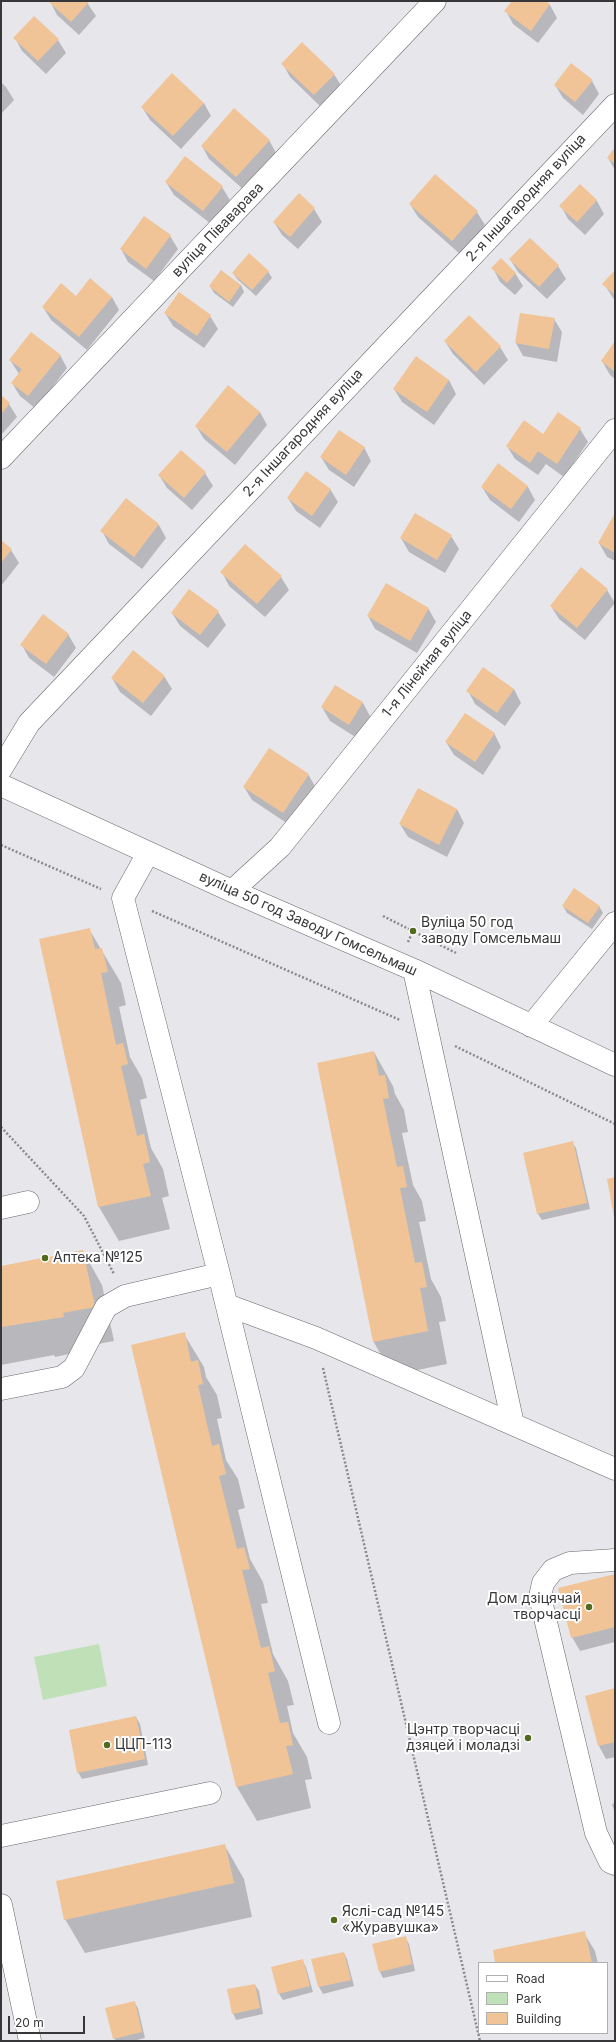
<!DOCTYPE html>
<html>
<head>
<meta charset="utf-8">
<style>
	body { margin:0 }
	#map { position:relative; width:616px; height:2042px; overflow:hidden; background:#e7e6eb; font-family:Inter,sans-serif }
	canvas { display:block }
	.frame { position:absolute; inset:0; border:2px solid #373739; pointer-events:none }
	.legend { position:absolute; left:478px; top:1962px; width:130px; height:72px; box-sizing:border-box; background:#fff; border:1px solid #afafb0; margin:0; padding:5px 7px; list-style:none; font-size:12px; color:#373739 }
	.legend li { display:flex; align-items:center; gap:8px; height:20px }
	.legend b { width:20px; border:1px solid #afafb0 }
	.scale { position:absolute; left:8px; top:2016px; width:77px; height:18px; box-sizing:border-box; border:2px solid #373739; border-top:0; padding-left:5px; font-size:12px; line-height:14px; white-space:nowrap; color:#373739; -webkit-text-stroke:3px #fff; paint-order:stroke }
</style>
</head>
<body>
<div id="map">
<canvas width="616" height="2042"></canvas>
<div class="frame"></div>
<ul class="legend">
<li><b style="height:5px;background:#fff"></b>Road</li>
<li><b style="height:11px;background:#c0e0b8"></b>Park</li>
<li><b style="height:11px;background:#f1c497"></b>Building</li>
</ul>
<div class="scale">20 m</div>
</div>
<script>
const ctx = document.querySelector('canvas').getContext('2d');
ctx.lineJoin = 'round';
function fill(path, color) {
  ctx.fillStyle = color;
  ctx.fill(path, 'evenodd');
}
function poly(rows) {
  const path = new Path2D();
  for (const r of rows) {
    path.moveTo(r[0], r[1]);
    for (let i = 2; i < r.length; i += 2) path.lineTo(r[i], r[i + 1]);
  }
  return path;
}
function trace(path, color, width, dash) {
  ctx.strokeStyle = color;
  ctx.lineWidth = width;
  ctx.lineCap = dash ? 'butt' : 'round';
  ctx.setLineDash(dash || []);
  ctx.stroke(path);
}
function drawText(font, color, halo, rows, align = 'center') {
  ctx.font = font + ' Inter,sans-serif';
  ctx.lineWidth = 4;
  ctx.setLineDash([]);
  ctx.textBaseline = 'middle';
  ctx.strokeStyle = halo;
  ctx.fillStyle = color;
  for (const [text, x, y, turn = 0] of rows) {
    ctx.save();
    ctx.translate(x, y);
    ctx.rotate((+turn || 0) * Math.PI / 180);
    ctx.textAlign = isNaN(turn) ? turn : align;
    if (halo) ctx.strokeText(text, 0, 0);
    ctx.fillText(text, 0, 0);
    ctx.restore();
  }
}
fill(poly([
	[99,1644,107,1686,43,1700,34,1657]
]), '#c0e0b8');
fill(poly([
	[50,1,86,1,96,16,79,35,57,15],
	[513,1,544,1,550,5,557,18,538,43,513,24,506,11],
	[15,38,58,40,66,53,46,74,22,51],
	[283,64,334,74,342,87,322,108,290,77],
	[592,81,599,94,583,115,563,98,555,85],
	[1,82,6,87,14,100,1,114],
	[204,103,211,116,181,149,150,120,142,107],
	[269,140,276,153,244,190,209,159,202,146],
	[615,149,615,170,608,158],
	[185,158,222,187,230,200,211,224,174,195,166,182],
	[435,176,477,212,485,225,460,254,418,217,410,204],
	[580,185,597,201,604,214,585,235,568,219,561,206],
	[299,195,314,209,322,222,298,249,282,235,274,222],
	[170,236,178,249,154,281,128,262,121,249],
	[530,239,558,266,566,279,547,299,518,272,510,259],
	[493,268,515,273,523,286,515,295,500,282],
	[268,271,272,278,256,296,237,279,233,273],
	[615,272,615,301,604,284],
	[241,285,244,292,233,307,214,293,210,286],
	[76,297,112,297,119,310,87,350,51,320,43,307],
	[165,313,210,316,218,329,204,348,173,326],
	[469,316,500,347,508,360,484,385,453,354,445,341],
	[554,319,562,332,557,362,523,356,516,343],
	[615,343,615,379,610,375,602,361],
	[60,355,67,368,36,409,20,396,12,383,19,374,10,360],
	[449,380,456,394,434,425,402,402,394,389],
	[1,396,9,404,17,417,1,435],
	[260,412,267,425,235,465,204,439,196,426],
	[558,413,580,429,588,442,564,477,546,464,538,475,515,459,507,446,543,435],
	[364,447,371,461,354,487,329,470,321,457],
	[499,465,528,487,535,500,519,522,490,500,482,487],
	[205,473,213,486,192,510,167,488,159,475],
	[330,489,338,502,320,528,296,511,288,498],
	[126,499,159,525,166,538,142,569,109,544,102,531],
	[615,515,615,561,607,557,599,543],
	[451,536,459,549,445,573,409,552,401,538],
	[1,541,11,550,19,563,1,586],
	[222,572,281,577,289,590,265,617,229,586],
	[607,590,615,603,585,640,559,619,551,606],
	[428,608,436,622,417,653,375,629,368,616],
	[218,612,226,625,208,648,180,626,172,613],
	[68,634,76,648,54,677,29,658,22,645],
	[164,676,172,689,151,716,120,692,112,678],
	[336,686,363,703,370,716,357,738,330,721,322,707],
	[514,689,521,703,505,726,475,704,468,691],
	[494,733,501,747,483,775,454,755,446,742],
	[308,774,316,788,291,826,252,800,244,787],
	[457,809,464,823,447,857,408,837,400,824],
	[563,906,599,906,603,913,592,929,567,913],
	[89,929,121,983,126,1005,119,1007,130,1057,142,1078,147,1098,140,1100,151,1148,163,1169,169,1196,162,1198,170,1229,119,1241,99,1207],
	[374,1052,393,1086,395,1094,404,1110,408,1132,402,1133,413,1185,422,1201,426,1221,419,1222,431,1279,441,1297,446,1321,439,1322,447,1364,393,1375,373,1341],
	[572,1142,576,1148,590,1209,542,1220,538,1214,524,1153],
	[83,1251,102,1285,114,1341,82,1347,83,1351,55,1357,54,1355,1,1365,1,1267],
	[184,1334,204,1367,206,1377,217,1395,222,1418,217,1419,226,1460,238,1479,245,1508,238,1510,250,1559,263,1582,268,1603,261,1604,273,1654,288,1681,294,1705,287,1706,293,1733,307,1757,312,1779,305,1780,311,1808,257,1821,237,1787,132,1346],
	[615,1575,615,1642,580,1651,572,1637],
	[615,1689,615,1757,606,1759,599,1746],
	[136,1717,140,1724,148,1765,82,1779,78,1772],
	[615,1803,615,1814,612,1804],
	[225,1846,244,1879,252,1917,85,1953,65,1919],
	[584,1933,595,1951,598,1963,496,1963],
	[405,1937,409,1944,415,1971,383,1978,380,1972],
	[344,1953,347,1959,354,1986,323,1994,319,1987,313,1960],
	[302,1960,306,1967,313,1992,283,2000,279,1994],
	[255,1985,259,1991,263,2014,236,2020,233,2013],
	[134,2002,138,2008,145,2038,133,2041,116,2041,114,2038]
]), '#0003');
fill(poly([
	[48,1,88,1,89,2,71,22],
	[512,1,546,1,550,4,531,31,504,11],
	[34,16,59,39,38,61,13,38],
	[302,42,335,74,314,95,281,64],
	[571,63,593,80,575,102,554,85],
	[172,73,204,103,173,136,141,107],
	[234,108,270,140,236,177,201,146],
	[615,147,615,164,607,158],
	[185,156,223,186,203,211,165,182],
	[435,174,478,211,452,241,409,204],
	[580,184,597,200,577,222,559,206],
	[299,193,315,208,290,237,273,222],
	[144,216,171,235,146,269,120,249],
	[530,238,559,265,539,287,509,259],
	[249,253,269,271,252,290,232,273],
	[501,258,516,273,507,283,491,268],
	[221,270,241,285,229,302,209,286],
	[615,270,615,295,602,284],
	[90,278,112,297,79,337,42,307,61,283,76,296],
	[179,292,211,315,197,336,164,313],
	[520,313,555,318,549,349,515,343],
	[469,315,501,346,476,372,444,341],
	[31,332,61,355,28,396,11,383,22,369,9,360],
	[615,341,615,372,601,361],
	[416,356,449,380,427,412,393,389],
	[228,385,260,412,227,452,195,426],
	[1,395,10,403,1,414],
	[558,412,581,428,557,464,538,451,530,463,506,446,524,420,543,434],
	[339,430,365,447,346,475,320,457],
	[181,450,206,472,184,498,158,475],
	[498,463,528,486,511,509,481,487],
	[306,471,331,489,312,516,287,498],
	[126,498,159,524,134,557,100,531],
	[415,513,452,535,437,560,400,538],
	[615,513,615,553,598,543],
	[1,540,12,549,1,563],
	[245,544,282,576,257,604,220,572],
	[581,567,608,589,577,628,550,606],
	[386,583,429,608,410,641,367,616],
	[189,589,219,611,200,635,171,613],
	[43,614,69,634,46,664,20,645],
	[133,650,165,676,143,703,111,678],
	[483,667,514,689,497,713,466,691],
	[335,685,363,702,349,725,321,707],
	[465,713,495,733,475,762,445,742],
	[269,748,309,774,283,813,243,787],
	[418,788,457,809,439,845,399,824],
	[574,888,600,906,588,923,562,906],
	[90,928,95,949,102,948,108,972,101,973,116,1045,123,1043,128,1064,121,1066,137,1136,144,1134,150,1162,143,1164,151,1196,98,1207,39,939],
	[374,1051,379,1076,385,1075,389,1098,383,1099,397,1167,403,1166,407,1187,400,1188,415,1263,422,1262,427,1287,420,1288,428,1331,373,1342,317,1063],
	[573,1141,587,1203,537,1214,523,1153],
	[615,1177,615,1216,614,1217,607,1179],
	[83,1250,95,1307,63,1313,64,1317,1,1327,1,1266],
	[185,1332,191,1362,198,1360,203,1384,198,1385,212,1446,219,1444,226,1474,219,1476,237,1549,244,1547,250,1569,242,1570,261,1648,269,1646,275,1671,268,1673,280,1723,288,1722,293,1745,286,1746,293,1774,236,1787,131,1345],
	[615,1574,615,1627,571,1638,558,1588],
	[615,1688,615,1742,598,1746,585,1696],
	[136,1716,145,1759,77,1773,69,1730],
	[225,1844,234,1883,64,1920,56,1881],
	[585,1931,592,1963,495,1963,493,1950],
	[406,1936,412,1964,379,1972,372,1944],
	[344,1952,351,1980,318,1987,311,1959],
	[303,1959,310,1986,278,1994,271,1967],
	[255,1984,260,2008,232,2014,227,1989],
	[135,2001,142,2032,113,2039,105,2008]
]), '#f1c497');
const minor = poly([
	[1,458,435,1],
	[1,769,29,723,615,105],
	[1,785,232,891,414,970,615,1065],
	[148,853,123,898,219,1274,329,1723],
	[232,891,280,847,615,430],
	[414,970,513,1424],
	[531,1026,615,923],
	[1,1208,28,1202],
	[227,1305,316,1338,615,1469],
	[1,1389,62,1377,74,1368,106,1307,125,1296,219,1274],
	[615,1560,570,1563,553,1570,543,1583,540,1597,596,1833,610,1862,615,1864],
	[1,1836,210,1793],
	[1,1905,30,2041]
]);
trace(minor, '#69686c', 23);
trace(poly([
	[1,845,101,889],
	[152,911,400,1020],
	[383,916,456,953],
	[408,942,413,931],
	[455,1046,615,1124],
	[1,1127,84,1216,114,1274],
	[323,1368,480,2041]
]), '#8a898d', 2.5, [2, 2]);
trace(minor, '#fff', 22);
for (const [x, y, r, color] of [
	[413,931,4,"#516b1d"],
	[45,1258,4,"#516b1d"],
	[589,1607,4,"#516b1d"],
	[528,1738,4,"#516b1d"],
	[107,1745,4,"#516b1d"],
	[334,1920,4,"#516b1d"]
]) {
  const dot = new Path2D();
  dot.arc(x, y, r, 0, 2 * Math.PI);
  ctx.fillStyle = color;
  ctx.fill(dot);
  trace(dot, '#fff', 1.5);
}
drawText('14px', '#373739', '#fff', [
	["2-я Іншагародняя вуліца",526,198,-47],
	["вуліца Піваварава",218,230,-46],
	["2-я Іншагародняя вуліца",303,433,-47],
	["1-я Лінейная вуліца",427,664,-51],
	["вуліца 50 год Заводу Гомсельмаш",308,924,24]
]);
drawText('14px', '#373739', '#fff', [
	["Вуліца 50 год",421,923],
	["заводу Гомсельмаш",421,939],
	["Аптека №125",53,1258],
	["Дом дзіцячай",581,1599,"right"],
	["творчасці",581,1615,"right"],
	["Цэнтр творчасці",520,1730,"right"],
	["дзяцей і моладзі",520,1746,"right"],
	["ЦЦП-113",115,1745],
	["Яслі-сад №145",342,1912],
	["«Журавушка»",342,1928]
], 'left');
</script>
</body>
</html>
